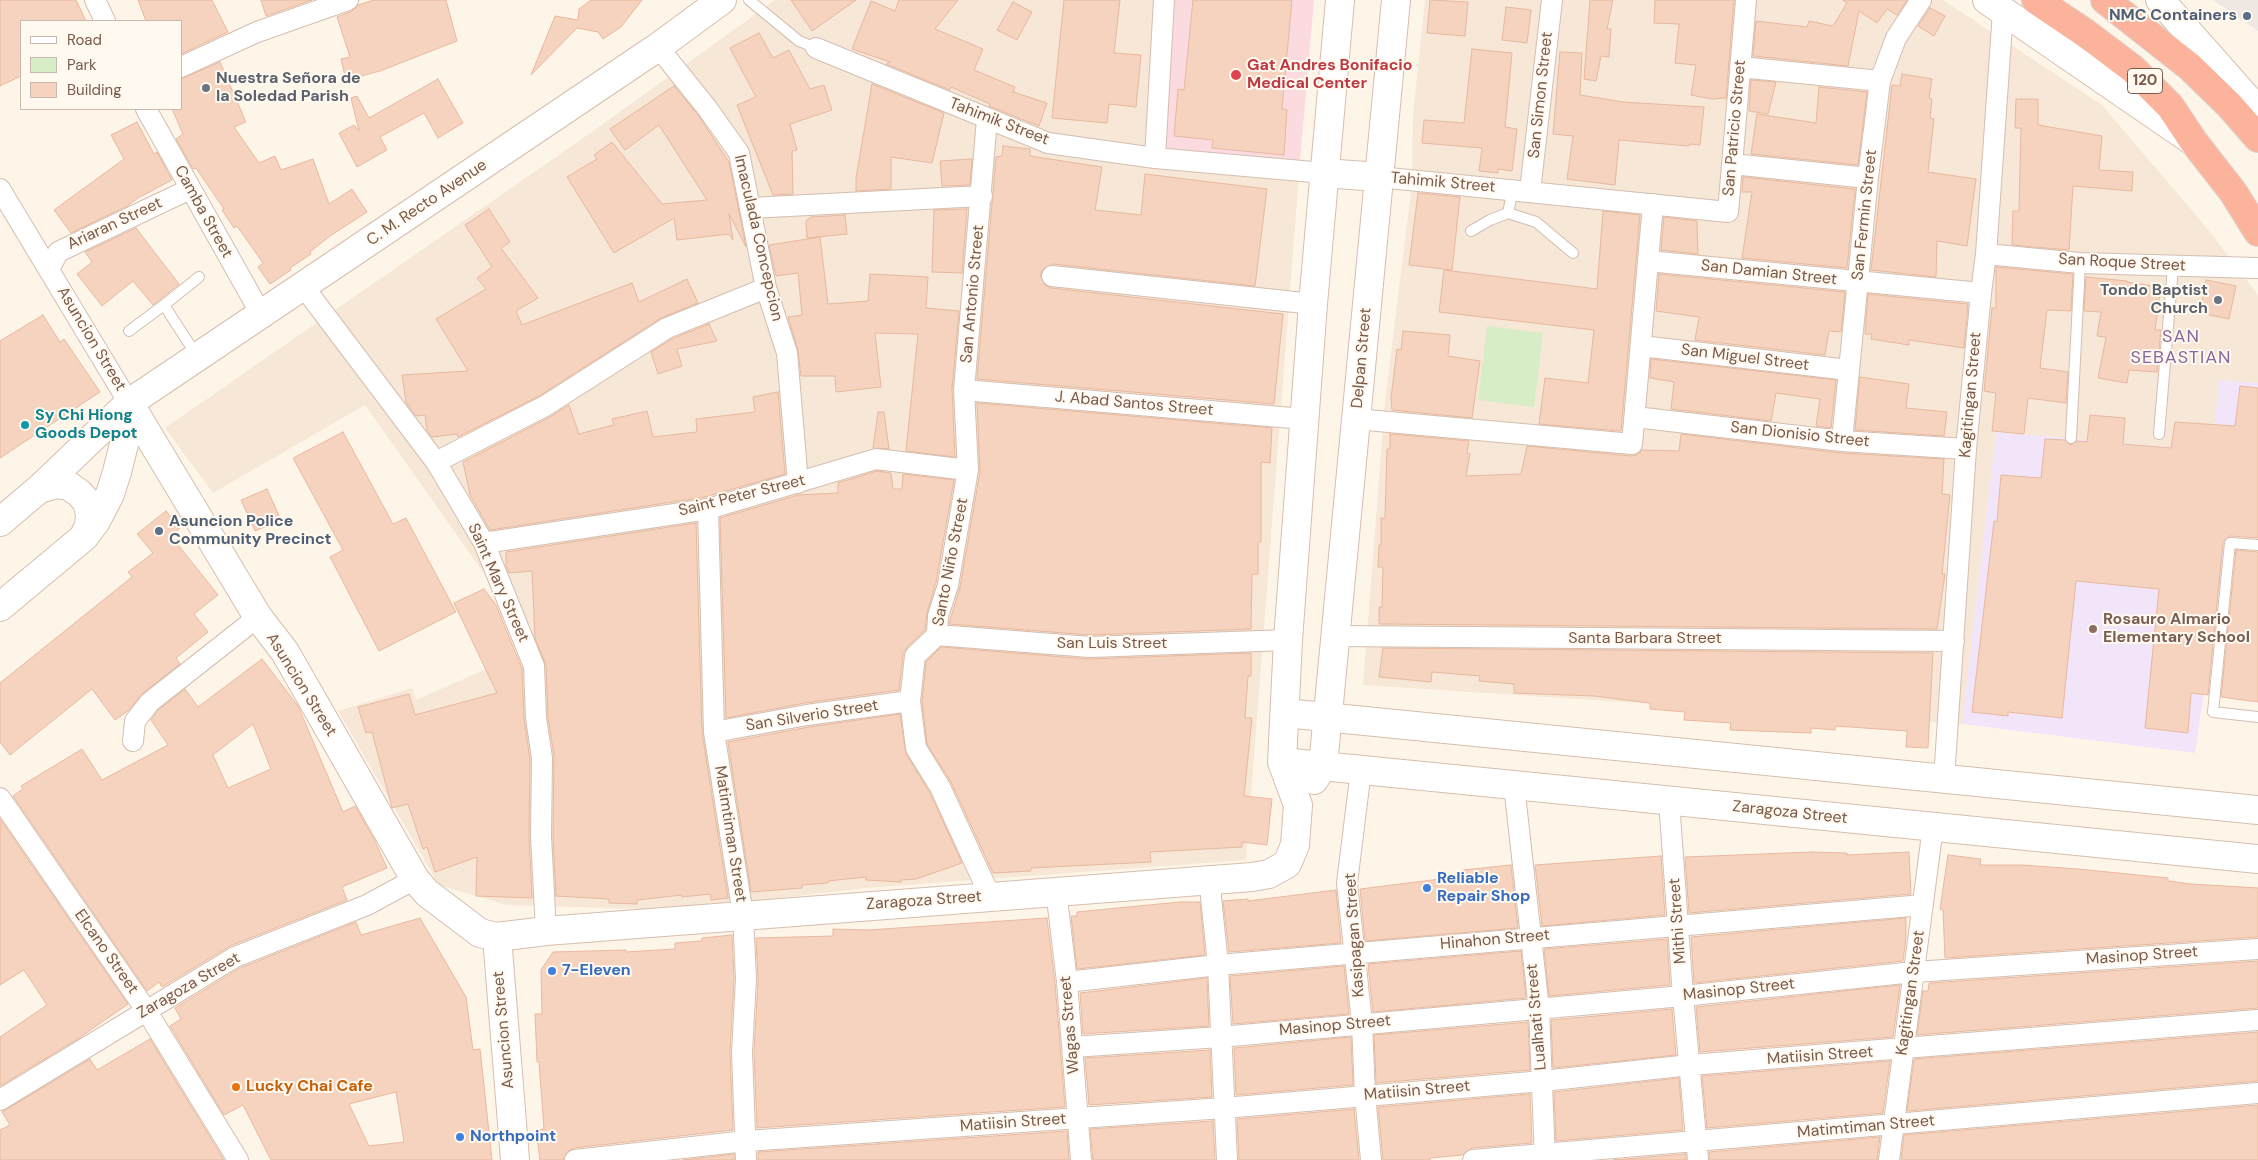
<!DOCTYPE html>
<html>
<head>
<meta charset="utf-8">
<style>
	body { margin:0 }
	#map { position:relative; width:2258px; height:1160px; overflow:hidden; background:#fef5e9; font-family:"DM Sans",sans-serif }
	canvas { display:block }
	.legend { position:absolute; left:20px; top:20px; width:162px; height:90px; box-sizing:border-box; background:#fff9f0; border:1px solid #cab9ae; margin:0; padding:6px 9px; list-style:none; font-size:15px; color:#7a5a4a }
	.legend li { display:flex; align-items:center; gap:10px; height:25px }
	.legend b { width:25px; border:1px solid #cab9ae }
</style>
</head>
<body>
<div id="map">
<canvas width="2258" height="1160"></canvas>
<ul class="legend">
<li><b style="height:6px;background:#fff"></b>Road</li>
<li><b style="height:14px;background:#d6edc5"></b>Park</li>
<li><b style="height:14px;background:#f5d3be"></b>Building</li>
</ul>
</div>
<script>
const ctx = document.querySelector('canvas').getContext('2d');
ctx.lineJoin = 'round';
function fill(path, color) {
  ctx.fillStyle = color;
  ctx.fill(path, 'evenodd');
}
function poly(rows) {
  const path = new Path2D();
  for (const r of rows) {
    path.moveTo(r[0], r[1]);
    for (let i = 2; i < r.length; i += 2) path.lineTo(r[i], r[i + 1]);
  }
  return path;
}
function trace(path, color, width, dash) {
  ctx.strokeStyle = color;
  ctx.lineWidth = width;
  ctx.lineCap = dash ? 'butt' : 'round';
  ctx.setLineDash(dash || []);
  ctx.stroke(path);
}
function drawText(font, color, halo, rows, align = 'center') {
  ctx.font = font + ' "DM Sans",sans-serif';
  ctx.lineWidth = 4;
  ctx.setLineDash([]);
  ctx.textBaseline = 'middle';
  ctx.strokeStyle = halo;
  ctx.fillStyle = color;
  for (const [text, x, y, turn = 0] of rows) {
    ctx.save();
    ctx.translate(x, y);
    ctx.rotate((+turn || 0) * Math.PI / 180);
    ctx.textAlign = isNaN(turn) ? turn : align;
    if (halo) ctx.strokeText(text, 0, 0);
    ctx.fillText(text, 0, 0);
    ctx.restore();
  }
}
fill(poly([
	[775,0,1169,0,1300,161,1246,860,865,888,676,910,507,905,439,885,338,711,412,688,416,700,536,647,365,405,213,493,165,428,592,132],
	[1425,0,1943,0,2102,105,2206,227,2258,295,2258,383,2219,380,2212,451,1996,432,1962,724,1363,685,1385,402,1412,183,1413,115]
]), '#f6e7d6');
fill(poly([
	[2213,0,2258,0,2258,31]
]), '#eee7e2');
fill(poly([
	[2219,380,2258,383,2258,533,2228,531,2195,753,1962,724,1996,432,2212,451]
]), '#f2e5fa');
fill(poly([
	[1169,0,1314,0,1300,161,1161,149]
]), '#fcdbe0');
fill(poly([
	[1487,326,1543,333,1534,407,1478,400]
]), '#d6edc5');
const building = poly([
	[0,0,76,0,86,21,21,21,21,76,0,86,0,0],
	[138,0,212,0,228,32,181,54,181,21,146,21,138,0],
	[261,0,312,0,266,16,261,0],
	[374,0,446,0,457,41,380,71,346,80,341,59,350,57,337,17,352,11,358,5,374,0],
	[591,0,642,0,621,27,603,39,598,32,577,28,531,75,555,16,578,20,579,9,591,0],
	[791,0,856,0,812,31,791,0],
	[899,0,958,0,935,29,983,49,974,70,1015,87,1013,92,1047,103,1039,126,989,106,990,104,951,87,950,90,886,64,890,62,852,49,871,1,895,11,899,0],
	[1064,0,1120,0,1114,53,1141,55,1136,107,1109,104,1107,123,1052,118,1064,0],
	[1193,0,1292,0,1282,109,1287,110,1284,155,1212,148,1213,140,1174,136,1178,89,1184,90,1193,0],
	[1430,0,1468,2,1465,36,1427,33,1430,0],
	[1590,0,1613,0,1607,29,1611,29,1609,57,1601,56,1596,81,1584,79,1590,0],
	[1655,0,1734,0,1726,98,1712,99,1691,95,1696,65,1675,63,1679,24,1654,23,1655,0],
	[1843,0,1907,0,1897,15,1887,9,1877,23,1859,11,1848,66,1753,56,1756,21,1807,27,1809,21,1833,26,1847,3,1843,0],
	[1013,2,1032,12,1017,40,997,30,1013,2],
	[1506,7,1531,10,1527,43,1502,40,1506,7],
	[1930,8,1945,16,1934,36,1918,26,1930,8],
	[759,33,773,58,789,50,810,89,824,85,832,110,790,124,797,150,792,151,793,194,773,195,737,105,756,97,730,48,759,33],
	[1472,49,1512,53,1505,127,1517,129,1512,171,1498,169,1498,173,1479,171,1482,148,1422,143,1424,120,1464,123,1472,49],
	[1560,52,1582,53,1580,95,1623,102,1704,107,1700,145,1690,144,1689,146,1619,140,1615,185,1567,179,1573,136,1553,134,1560,52],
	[220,62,246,122,234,127,259,163,275,156,281,170,313,159,329,204,352,189,367,212,330,236,310,252,311,254,290,268,291,270,270,284,258,267,263,263,237,226,234,228,222,210,224,209,196,168,193,169,176,139,183,134,172,109,181,109,181,79,220,62],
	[1902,74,1932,79,1929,98,1932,99,1930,118,1934,119,1928,172,1976,179,1967,246,1937,241,1936,277,1871,270,1892,85,1900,86,1902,74],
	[438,79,463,123,438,138,424,113,380,137,387,150,357,167,339,133,354,125,359,131,351,98,357,96,369,118,438,79],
	[1751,80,1776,82,1768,114,1749,111,1751,80],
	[872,84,944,113,932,163,891,157,891,189,856,191,856,178,872,84],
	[674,86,698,115,729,162,746,247,729,214,733,240,729,234,677,240,674,218,614,253,567,177,597,159,594,155,612,142,662,204,707,200,659,125,625,150,610,129,674,86],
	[1819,87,1867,92,1858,165,1751,154,1757,114,1816,123,1819,87],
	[2016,99,2038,99,2038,125,2102,136,2099,170,2133,172,2132,191,2073,186,2069,250,2012,245,2013,211,2019,211,2021,128,2015,128,2016,99],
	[137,122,154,154,157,152,172,180,138,198,127,206,71,233,54,210,124,159,111,135,137,122],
	[1003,146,1030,149,1030,156,1102,167,1095,210,1141,215,1145,174,1267,189,1255,286,1053,264,1043,269,1040,275,1045,285,1051,288,1283,314,1274,404,977,379,996,157,1002,156,1003,146],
	[972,159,970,185,942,186,940,161,972,159],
	[1743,177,1855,189,1847,268,1742,258,1752,192,1742,192,1743,177],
	[1418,193,1460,197,1452,270,1409,265,1418,193],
	[489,209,510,242,501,248,538,298,516,311,522,325,632,283,639,302,687,279,698,303,661,318,539,396,458,437,457,434,432,437,427,430,425,415,416,416,406,402,402,375,468,371,436,319,486,289,477,278,492,267,465,225,489,209],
	[967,209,962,273,932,272,934,210,967,209],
	[1603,211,1640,215,1621,431,1539,424,1545,378,1588,383,1594,330,1439,312,1444,270,1597,289,1603,211],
	[845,215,847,234,807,238,806,221,811,217,845,215],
	[1664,217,1697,221,1698,254,1661,250,1664,217],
	[136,228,179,284,153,305,133,281,102,306,77,274,92,262,85,252,136,228],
	[820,237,828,304,868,301,870,274,928,277,926,308,959,311,952,389,955,457,906,451,918,334,875,333,881,387,836,392,835,376,801,376,798,350,788,317,802,315,798,273,776,276,769,245,820,237],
	[1996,267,2073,274,2071,311,2047,310,2040,368,2068,372,2066,403,2028,398,2024,434,1992,431,1996,393,1984,391,1992,308,1996,308,1996,267],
	[1659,274,1845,292,1841,332,1829,331,1825,355,1695,340,1699,317,1656,311,1659,274],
	[2086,277,2127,281,2127,282,2161,287,2155,330,2161,330,2157,372,2129,370,2127,383,2098,378,2106,337,2097,336,2101,312,2084,311,2086,277],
	[2206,280,2236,286,2229,319,2200,313,2206,280],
	[1868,294,1968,304,1964,348,1909,340,1909,345,1871,339,1872,334,1865,334,1868,294],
	[43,315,60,342,64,339,100,392,0,458,0,341,43,315],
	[709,324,717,341,677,349,682,366,658,374,651,352,672,339,709,324],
	[1403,331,1450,335,1448,356,1480,361,1472,418,1392,410,1391,398,1397,349,1401,350,1403,331],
	[1651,359,1836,380,1831,428,1816,426,1820,399,1776,393,1771,421,1671,409,1674,382,1650,378,1651,359],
	[1860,377,1909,384,1906,408,1947,412,1944,436,1855,430,1860,377],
	[2240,386,2258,388,2258,538,2230,536,2223,542,2208,695,2191,693,2188,733,2145,728,2159,589,2076,581,2062,718,2008,712,2008,716,1972,712,1994,521,1997,522,2001,475,2041,478,2045,439,2065,440,2070,445,2077,441,2087,442,2090,415,2125,418,2123,444,2171,448,2175,422,2235,426,2240,386],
	[778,392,785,474,705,497,490,530,470,495,463,462,550,417,569,405,579,434,614,425,612,419,647,411,653,437,697,432,696,419,755,412,753,397,778,392],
	[977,403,1272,428,1270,463,1261,462,1261,542,1258,542,1258,574,1252,574,1251,629,1090,635,949,624,960,587,980,472,977,403],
	[878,412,884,412,889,449,873,448,878,412],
	[343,432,393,524,406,518,456,612,379,651,330,557,343,550,293,458,343,432],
	[1390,434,1469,441,1467,453,1470,454,1466,476,1521,474,1527,446,1631,456,1637,455,1642,450,1679,451,1681,434,1841,453,1944,459,1942,494,1950,495,1942,574,1945,574,1937,629,1379,624,1379,607,1382,607,1383,567,1378,567,1379,545,1381,545,1381,518,1385,518,1387,449,1390,449,1390,434],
	[877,471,891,473,893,489,902,489,903,474,954,480,936,582,927,613,925,630,907,647,903,654,899,690,805,703,726,718,720,518,798,495,838,493,838,483,877,471],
	[267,489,281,520,255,531,241,500,267,489],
	[166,511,180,528,171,536,218,595,194,614,208,632,176,658,180,664,143,693,128,711,115,720,92,689,10,755,0,742,0,683,132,577,128,572,153,553,137,534,166,511],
	[696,523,702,732,728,898,711,900,710,894,682,897,682,895,637,900,637,904,609,903,609,899,556,896,553,836,554,756,548,717,546,665,535,638,532,571,509,573,506,565,506,552,696,523],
	[2236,550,2258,552,2258,702,2221,697,2236,550],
	[484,589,496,605,522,669,524,719,530,759,529,836,532,898,476,896,477,857,435,872,427,847,423,849,408,804,392,808,372,732,366,733,358,707,409,694,415,715,497,693,454,603,484,589],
	[941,647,1089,659,1251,653,1251,676,1248,676,1245,718,1252,718,1244,796,1272,799,1267,845,1242,842,1242,847,1150,852,1151,862,1031,868,1031,871,993,873,951,782,927,744,922,701,926,662,941,647],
	[1383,648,1933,653,1928,748,1906,747,1907,731,1836,726,1835,730,1811,728,1811,733,1730,730,1731,723,1684,720,1685,712,1650,709,1650,703,1594,696,1514,693,1514,684,1479,681,1480,676,1432,672,1431,682,1379,677,1383,648],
	[262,659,298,706,343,812,355,806,374,839,387,868,342,887,347,900,230,946,162,987,159,982,147,991,13,796,23,789,21,786,82,749,102,780,168,745,151,720,158,710,185,689,198,707,262,659],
	[253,724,271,769,228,788,213,755,253,724],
	[900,714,906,754,930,793,962,863,916,879,901,880,901,882,866,880,866,877,828,881,828,883,802,885,802,888,751,892,728,742,809,727,900,714],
	[0,819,128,1004,76,1040,0,1086,0,1037,47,1005,24,970,0,985,0,819],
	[1812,852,1847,853,1847,855,1909,852,1911,894,1689,913,1685,857,1812,852],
	[1948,855,1981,859,1980,865,2021,865,2078,869,2168,878,2168,881,2191,884,2258,888,2258,937,1945,958,1943,910,1940,909,1948,855],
	[1661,856,1665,915,1542,926,1535,865,1661,856],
	[1511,865,1518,928,1365,941,1360,889,1464,876,1463,870,1511,865],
	[1336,890,1341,943,1229,952,1223,901,1248,899,1248,901,1336,890],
	[1180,902,1200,902,1205,955,1077,969,1071,916,1077,916,1077,912,1180,902],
	[420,918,466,997,473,1050,480,1049,492,1160,271,1160,243,1105,224,1115,170,1026,181,1019,175,1008,240,968,356,922,361,935,420,918],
	[396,1092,404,1142,369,1146,349,1104,396,1092],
	[1047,918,1055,983,1065,1107,757,1128,754,1052,758,980,756,938,833,936,833,929,868,930,1047,918],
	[1906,918,1906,937,1903,961,1694,983,1691,937,1906,918],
	[732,935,734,979,730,1052,733,1130,574,1148,568,1151,563,1160,540,1160,536,1130,544,1129,539,1062,537,1062,535,1014,542,1014,541,970,553,952,626,950,626,952,675,949,675,943,702,941,702,938,732,935],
	[1667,939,1670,985,1549,996,1544,949,1667,939],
	[1521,951,1526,998,1373,1012,1368,964,1521,951],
	[2258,961,2258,1008,1917,1035,1923,991,1928,991,1929,983,2258,961],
	[1344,966,1349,1014,1233,1024,1230,976,1344,966],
	[1207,978,1209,1026,1083,1034,1080,993,1207,978],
	[1900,985,1893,1037,1700,1052,1696,1007,1900,985],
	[1672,1009,1676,1055,1553,1068,1551,1020,1672,1009],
	[1528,1022,1530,1070,1376,1083,1374,1035,1528,1022],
	[2258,1032,2258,1081,1907,1111,1914,1059,2258,1032],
	[1351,1037,1353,1085,1236,1095,1234,1048,1351,1037],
	[150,1039,224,1160,0,1160,0,1130,10,1125,2,1112,90,1059,97,1070,150,1039],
	[1210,1050,1212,1097,1089,1105,1085,1058,1210,1050],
	[1890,1061,1883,1113,1707,1128,1702,1076,1890,1061],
	[1679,1078,1683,1130,1556,1141,1554,1092,1679,1078],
	[1530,1094,1532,1143,1472,1148,1462,1155,1430,1158,1430,1160,1383,1160,1378,1107,1530,1094],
	[2258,1105,2258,1160,1901,1160,1904,1135,2258,1105],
	[1354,1109,1359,1160,1239,1160,1237,1119,1354,1109],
	[1213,1121,1215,1160,1093,1160,1090,1129,1213,1121],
	[1067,1131,1069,1160,758,1160,758,1152,1067,1131],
	[1880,1137,1877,1160,1710,1160,1709,1152,1880,1137],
	[734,1154,734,1160,683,1160,734,1154],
	[1686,1154,1686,1160,1613,1160,1686,1154]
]);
fill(building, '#f5d3be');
trace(building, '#e9b89e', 1);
const lane = poly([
	[749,0,799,41,816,48],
	[1513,189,1508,213,1536,222,1573,253],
	[1471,231,1490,220,1508,213],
	[129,331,164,305],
	[197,356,164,305,199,277],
	[2159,434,2173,267],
	[2071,438,2080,263],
	[2258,545,2230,543,2213,712,2258,717]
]);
const street = poly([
	[95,0,105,21],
	[658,47,707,108,739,153,766,288,787,353,798,483],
	[816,48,1048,143,1155,158,1324,173],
	[181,67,257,32,348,0],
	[1740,67,1880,81],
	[146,109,261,314],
	[987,119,964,390,968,470,948,585,938,616,937,635,915,656,910,701,916,748,940,787,990,896],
	[1155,158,1164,0],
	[1732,164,1868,178],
	[1379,177,1728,212,1746,0],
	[0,189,129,403],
	[1530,191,1552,0],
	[750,208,982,196],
	[1986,254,2080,263,2258,268],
	[1648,261,1981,293],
	[49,270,58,252,190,189],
	[1052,276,1313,304],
	[303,286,436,462,484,543,534,666,536,718,542,758,541,836,546,931],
	[1641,346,1849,370],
	[964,390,1304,419],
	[1635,417,1842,441,1966,449],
	[1356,419,1632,444,1653,204],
	[1842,441,1868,178,1880,81,1896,38,1921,0],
	[436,462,545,406,667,328,766,288],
	[708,509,714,732,743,915,746,979,742,1052,746,1160],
	[484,543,708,509,876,459,968,470],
	[937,635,1090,647,1288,640],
	[1335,636,1954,641],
	[714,732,807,715,910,701],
	[133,741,135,721,150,702,258,617],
	[1361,770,1347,883,1362,1023,1365,1095,1371,1160],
	[1944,779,1966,449,1981,293,1986,254,2003,11],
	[1514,785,1539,1009,1545,1160],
	[0,798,146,1010,238,1160],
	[1669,801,1683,996,1698,1160],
	[1211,880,1211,897,1218,965,1227,1160],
	[1056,890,1067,982,1081,1160],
	[1067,982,1218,965,1923,905],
	[1073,1047,1220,1037,1683,996,1914,972,2258,949],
	[0,1100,235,957,367,905,415,879],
	[575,1160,746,1141,1224,1108,1543,1081,1690,1065,2258,1020],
	[1473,1160,2258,1093],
	[1889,1160,1933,827]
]);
const secondary = poly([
	[1987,0,2194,142],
	[2160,0,2258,111],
	[1324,173,1379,177],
	[129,403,258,617,285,652,415,879,427,893,480,933,497,937,515,1160],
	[39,489,56,484,69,486,79,493,87,502,90,514,89,526,84,536],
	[0,522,39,489,129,403,658,47,722,0],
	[0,607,84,537,96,521,110,494,117,472,125,440,129,403],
	[1285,713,2258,810],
	[1282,762,2258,859],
	[1314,780,1323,766,1396,0],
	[497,937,546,931,1252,877,1269,874,1287,864,1295,845,1298,805,1282,762,1288,640,1313,304,1340,0]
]);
const highway = poly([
	[2036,0,2084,32,2133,69,2170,106,2194,142,2233,192,2258,232],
	[2105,0,2190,67,2230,106,2258,138]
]);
trace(lane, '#d4beb0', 12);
trace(street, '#d4beb0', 22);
trace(secondary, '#d7beac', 30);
trace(highway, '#dcd4d0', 30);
trace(lane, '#fff', 10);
trace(street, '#fff', 20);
trace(secondary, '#fff', 28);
trace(highway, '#fbb39c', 28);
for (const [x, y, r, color] of [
	[2247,16,5,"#5c6f8a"],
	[1236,75,6,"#e0444e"],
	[206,88,5,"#6b7280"],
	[2218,300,5,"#6b7280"],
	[25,425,5,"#0f9aa8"],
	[159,531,5,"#5c6f8a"],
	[2093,629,5,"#8d6e63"],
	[1427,888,5,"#3f7fe0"],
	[552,971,5,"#3f7fe0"],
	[236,1087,5,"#e8710a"],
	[460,1137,5,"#3f7fe0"]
]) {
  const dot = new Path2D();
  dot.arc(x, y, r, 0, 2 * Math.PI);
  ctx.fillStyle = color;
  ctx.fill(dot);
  trace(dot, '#fff9f0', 2);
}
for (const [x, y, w] of [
	[2145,81,35]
]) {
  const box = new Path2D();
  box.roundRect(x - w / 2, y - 12.5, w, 25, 4);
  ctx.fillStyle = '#fff9f0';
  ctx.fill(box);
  trace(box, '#7a5a4a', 1);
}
drawText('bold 15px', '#7a5a4a', null, [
	["120",2145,81]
]);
drawText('bold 16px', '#4e5e75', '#fff9f0', [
	["NMC Containers",2237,16],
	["Asuncion Police",169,522,"left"],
	["Community Precinct",169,540,"left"]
], 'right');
drawText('bold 16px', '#be3a42', '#fff9f0', [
	["Gat Andres Bonifacio",1247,66],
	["Medical Center",1247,84]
], 'left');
drawText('bold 16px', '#5b616d', '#fff9f0', [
	["Nuestra Señora de",216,79],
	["la Soledad Parish",216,97],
	["Tondo Baptist",2208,291,"right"],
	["Church",2208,309,"right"]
], 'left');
drawText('16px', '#7a5a4a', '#fff9f0', [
	["San Simon Street",1541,95,-84],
	["Tahimik Street",999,122,21],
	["San Patricio Street",1735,128,-85],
	["Tahimik Street",1443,183,5],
	["C. M. Recto Avenue",427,203,-34],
	["Camba Street",203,212,61],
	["San Fermin Street",1865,215,-84],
	["Ariaran Street",115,224,-25],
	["Imaculada Concepcion",758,238,77],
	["San Roque Street",2122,263,3],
	["San Damian Street",1769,273,6],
	["San Antonio Street",973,294,-85],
	["Asuncion Street",91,339,59],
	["Delpan Street",1362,358,-85],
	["San Miguel Street",1745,358,7],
	["Kagitingan Street",1971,395,-85],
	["J. Abad Santos Street",1134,404,5],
	["San Dionisio Street",1800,435,6],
	["Saint Peter Street",742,496,-14],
	["Santo Niño Street",951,562,-79],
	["Saint Mary Street",498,583,66],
	["Santa Barbara Street",1645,639],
	["San Luis Street",1112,644],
	["Asuncion Street",301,685,58],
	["San Silverio Street",812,716,-9],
	["Zaragoza Street",1790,813,6],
	["Matimtiman Street",730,834,81],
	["Zaragoza Street",924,901,-4],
	["Mithi Street",1678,921,-94],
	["Kasipagan Street",1355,935,-94],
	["Hinahon Street",1495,940,-5],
	["Elcano Street",106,952,55],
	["Masinop Street",2142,956,-4],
	["Zaragoza Street",189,986,-30],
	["Masinop Street",1739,990,-6],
	["Kagitingan Street",1911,993,-82],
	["Lualhati Street",1537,1017,-95],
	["Wagas Street",1070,1025,-95],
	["Masinop Street",1335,1026,-5],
	["Asuncion Street",504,1030,-95],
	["Matiisin Street",1820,1056,-4],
	["Matiisin Street",1417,1091,-5],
	["Matiisin Street",1013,1123,-4],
	["Matimtiman Street",1866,1127,-5]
]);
drawText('bold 16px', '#0d838f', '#fff9f0', [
	["Sy Chi Hiong",35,416],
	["Goods Depot",35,434]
], 'left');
drawText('bold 16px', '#785e54', '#fff9f0', [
	["Rosauro Almario",2103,620],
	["Elementary School",2103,638]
], 'left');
drawText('bold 16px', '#366cbe', '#fff9f0', [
	["Reliable",1437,879],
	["Repair Shop",1437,897],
	["7-Eleven",562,971],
	["Northpoint",470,1137]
], 'left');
drawText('bold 16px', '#c56008', '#fff9f0', [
	["Lucky Chai Cafe",246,1087]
], 'left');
ctx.letterSpacing = '1px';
drawText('18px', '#89669d', '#fff9f0', [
	["SAN",2181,337],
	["SEBASTIAN",2181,358]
]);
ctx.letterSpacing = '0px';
</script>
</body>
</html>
